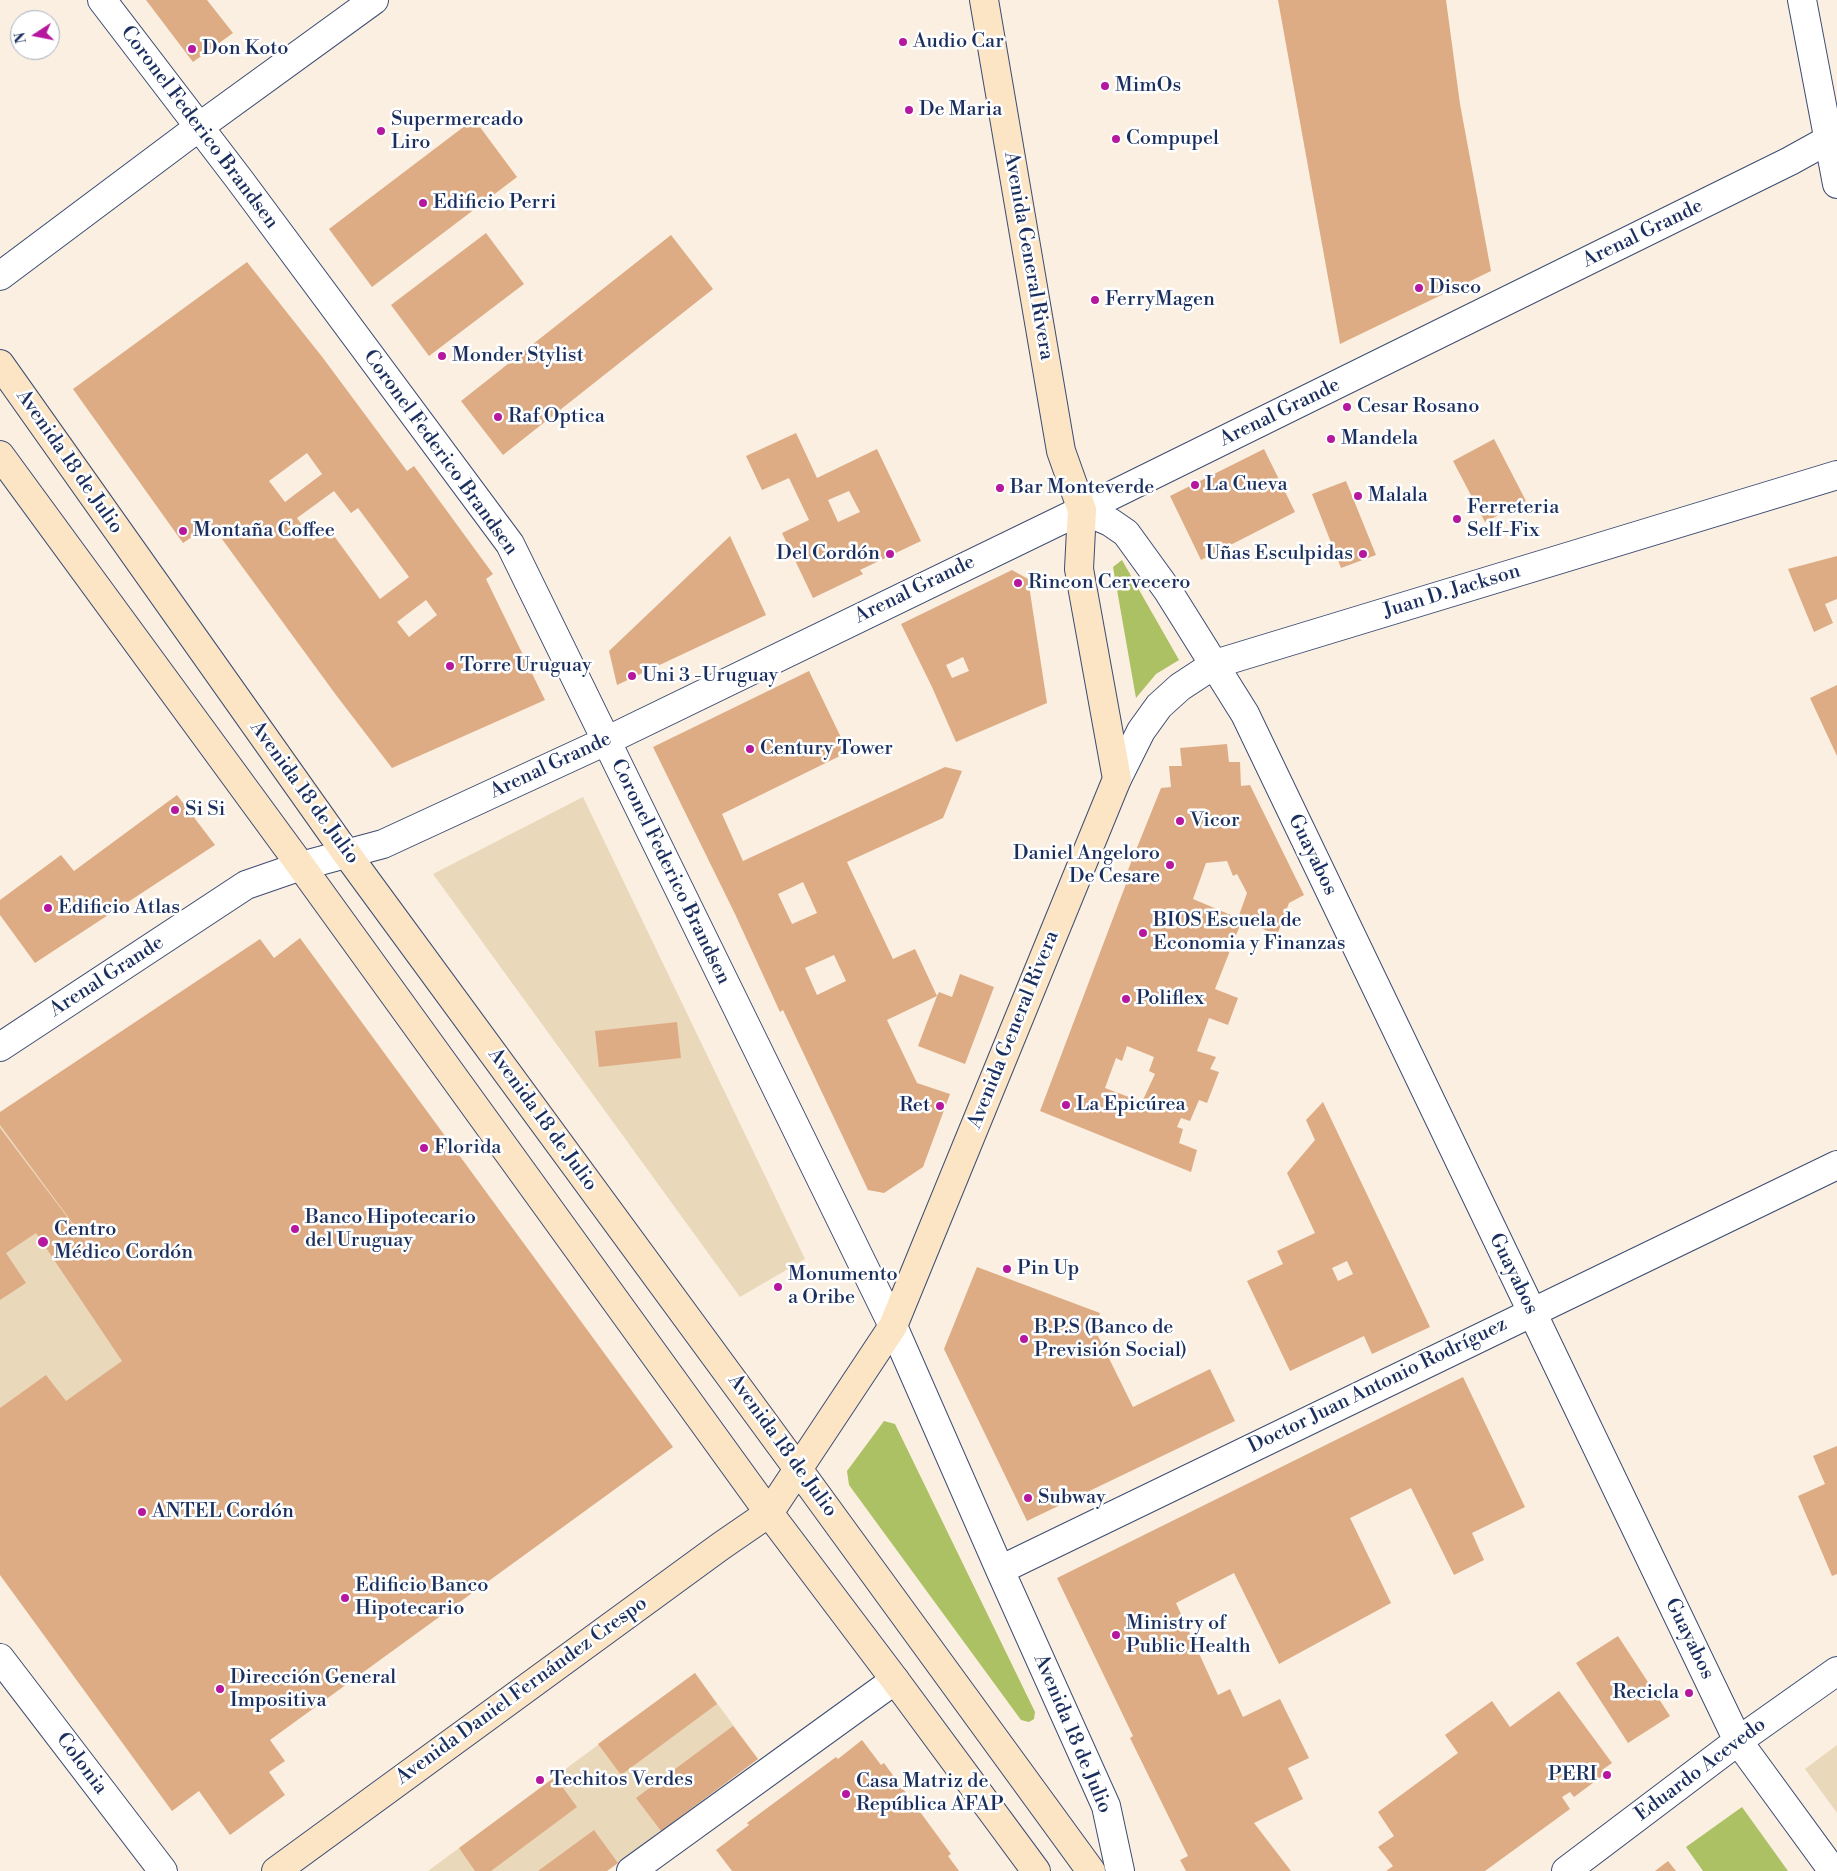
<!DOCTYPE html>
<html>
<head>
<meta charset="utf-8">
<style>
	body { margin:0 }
	#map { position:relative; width:1837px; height:1871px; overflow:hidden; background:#faefe1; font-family:"Libre Bodoni",serif }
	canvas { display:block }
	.north { position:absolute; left:10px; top:10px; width:50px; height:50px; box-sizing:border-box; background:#fff; border:1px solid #a4acbf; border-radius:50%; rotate:259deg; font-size:14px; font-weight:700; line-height:20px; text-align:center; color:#1b2f5e }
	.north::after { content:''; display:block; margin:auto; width:18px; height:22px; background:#b5179e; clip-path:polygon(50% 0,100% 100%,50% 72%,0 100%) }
</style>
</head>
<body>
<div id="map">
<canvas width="1837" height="1871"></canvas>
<div class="north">N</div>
</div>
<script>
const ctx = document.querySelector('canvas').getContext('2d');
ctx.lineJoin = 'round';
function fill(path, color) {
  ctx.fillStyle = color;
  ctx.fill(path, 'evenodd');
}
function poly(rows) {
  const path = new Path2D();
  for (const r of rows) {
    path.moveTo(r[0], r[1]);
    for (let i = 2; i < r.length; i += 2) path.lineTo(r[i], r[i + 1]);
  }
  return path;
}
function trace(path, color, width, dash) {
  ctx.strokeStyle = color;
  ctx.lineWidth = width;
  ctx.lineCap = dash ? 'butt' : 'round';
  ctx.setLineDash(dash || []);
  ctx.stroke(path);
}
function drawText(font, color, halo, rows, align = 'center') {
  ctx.font = font + ' "Libre Bodoni",serif';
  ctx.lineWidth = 5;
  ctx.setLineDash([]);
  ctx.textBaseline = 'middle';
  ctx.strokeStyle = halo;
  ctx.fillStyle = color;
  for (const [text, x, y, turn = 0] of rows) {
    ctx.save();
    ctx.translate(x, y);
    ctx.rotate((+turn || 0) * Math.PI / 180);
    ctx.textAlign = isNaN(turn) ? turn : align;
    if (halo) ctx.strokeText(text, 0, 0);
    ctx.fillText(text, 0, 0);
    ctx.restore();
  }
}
fill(poly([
	[583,797,805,1259,740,1297,433,874],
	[0,1125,173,1359,0,1484],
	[695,1673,758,1759,607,1871,428,1871],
	[1837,1745,1837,1813,1805,1769]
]), '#ead8ba');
fill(poly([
	[1122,560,1179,660,1156,674,1136,698,1113,567],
	[884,1421,895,1424,1035,1712,1034,1719,1029,1722,1021,1720,849,1485,847,1471],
	[1742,1807,1788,1871,1703,1871,1686,1847]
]), '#acc064');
fill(poly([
	[146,0,207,0,233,33,193,62],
	[1278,0,1446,0,1460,104,1491,271,1340,344],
	[474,119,517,177,372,287,329,229],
	[486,233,524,284,429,356,391,305],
	[671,235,713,289,503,455,461,401],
	[247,262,323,358,407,471,414,466,493,574,486,579,545,700,392,768,336,695,211,524,183,543,73,389],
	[307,453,322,474,285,502,269,481],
	[334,491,351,513,358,508,409,577,380,599,329,529,313,541,297,518],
	[426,600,437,615,409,637,397,622],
	[796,433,817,478,877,449,921,541,860,570,863,574,813,598,782,533,809,520,789,478,762,490,746,456],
	[849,491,860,512,838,522,828,500],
	[1494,439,1526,501,1485,522,1453,461],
	[1264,449,1295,512,1201,560,1170,496],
	[1346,481,1376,555,1341,568,1312,494],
	[730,536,766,615,617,685,609,651],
	[1837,556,1837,599,1825,604,1833,623,1814,632,1788,569],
	[1012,570,1028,579,1047,703,956,742,932,687,901,624],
	[963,657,969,671,952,678,946,665],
	[809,671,848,752,722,814,743,861,945,767,962,771,943,818,847,862,893,959,915,949,937,996,939,992,952,997,960,974,994,987,965,1064,918,1046,937,996,887,1020,917,1083,950,1094,923,1167,884,1193,868,1190,783,1010,780,1012,735,914,653,747],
	[803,882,817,913,792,924,778,894],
	[834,955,846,981,817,995,805,968],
	[1837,685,1837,756,1810,698],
	[1227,744,1229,762,1240,762,1241,786,1250,785,1304,895,1289,903,1277,935,1242,920,1215,989,1238,998,1228,1025,1209,1018,1197,1051,1216,1057,1210,1069,1219,1072,1207,1103,1199,1100,1190,1121,1181,1118,1177,1127,1183,1129,1179,1143,1197,1150,1191,1172,1040,1111,1129,876,1126,875,1161,788,1171,787,1169,766,1182,766,1180,748],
	[1227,861,1233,876,1237,874,1247,893,1238,918,1193,899,1206,863],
	[1127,1046,1154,1057,1149,1071,1155,1074,1142,1102,1105,1088,1116,1058,1122,1061],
	[177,795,215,845,35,963,0,915,0,900,61,855,74,871],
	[300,938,673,1447,270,1740,285,1761,269,1772,285,1795,230,1835,199,1791,172,1811,0,1575,0,1408,46,1375,66,1401,122,1361,36,1233,6,1253,26,1283,0,1300,0,1128,102,1263,0,1125,0,1112,260,939,274,958],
	[677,1022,681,1058,599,1067,595,1031],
	[1323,1102,1430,1327,1372,1354,1364,1336,1290,1371,1247,1281,1283,1264,1277,1251,1315,1233,1287,1173,1315,1140,1306,1120],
	[1347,1261,1353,1274,1338,1281,1332,1268],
	[977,1267,1100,1313,1095,1330,1133,1407,1210,1369,1235,1421,1027,1521,944,1349],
	[1463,1377,1525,1507,1472,1533,1484,1560,1454,1575,1411,1488,1350,1518,1391,1603,1279,1664,1234,1573,1176,1603,1218,1695,1230,1689,1243,1717,1280,1699,1309,1758,1288,1768,1303,1799,1254,1823,1291,1871,1186,1871,1180,1860,1188,1856,1130,1738,1133,1736,1057,1578],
	[1837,1446,1837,1574,1832,1576,1798,1496,1825,1484,1813,1456],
	[1618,1636,1670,1716,1628,1743,1576,1663],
	[695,1673,717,1704,621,1775,598,1744],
	[1559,1691,1612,1763,1602,1770,1605,1774,1574,1797,1570,1792,1562,1797,1570,1809,1485,1871,1386,1871,1393,1866,1378,1847,1394,1836,1378,1812,1458,1753,1445,1735,1492,1701,1510,1727],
	[733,1726,758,1759,661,1831,636,1798],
	[862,1740,881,1765,884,1763,951,1854,948,1856,959,1871,732,1871,716,1850,749,1825,747,1823,836,1757,838,1759],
	[555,1777,577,1807,491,1871,475,1871,459,1848],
	[594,1830,618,1863,607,1871,538,1871],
	[1668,1861,1676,1871,1655,1871]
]), '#deac84');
const pedestrian = poly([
	[631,1871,895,1680]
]);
const minor = poly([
	[102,0,239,179,510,544,893,1326,1000,1570,1106,1806,1120,1871],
	[0,276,199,127,374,0],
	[0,1047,246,885,301,866,383,844,606,741,1082,510,1790,161,1837,135],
	[1000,1570,1837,1165],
	[0,1658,163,1871]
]);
const tertiary = poly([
	[1802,0,1837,184],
	[1082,510,1110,522,1126,533,1168,591,1245,714,1738,1741,1833,1871],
	[1117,779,1141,731,1159,706,1180,687,1215,664,1837,475],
	[1566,1871,1738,1741,1837,1671]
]);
const secondary = poly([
	[0,364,346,853,798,1469,1091,1871],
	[0,455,301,866,769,1513,895,1680,1036,1871],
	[276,1871,721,1546,769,1513,893,1326,1117,779,1079,569,1082,510,1061,451,984,0]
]);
trace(pedestrian, '#3c4c72', 30);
trace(minor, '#3c4c72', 30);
trace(tertiary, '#3c4c72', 30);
trace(secondary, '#3c4c72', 30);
trace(pedestrian, '#fff', 28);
trace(minor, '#fff', 28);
trace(tertiary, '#fff', 28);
trace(secondary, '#fce5c4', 28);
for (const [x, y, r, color] of [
	[903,42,5,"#b5179e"],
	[192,49,5,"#b5179e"],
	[1105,86,5,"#b5179e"],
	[909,110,5,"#b5179e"],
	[381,131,5,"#b5179e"],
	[1116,139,5,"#b5179e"],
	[423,203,5,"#b5179e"],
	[1419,288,5,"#b5179e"],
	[1095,300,5,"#b5179e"],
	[442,356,5,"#b5179e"],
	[1347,407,5,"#b5179e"],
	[498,417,5,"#b5179e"],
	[1331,439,5,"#b5179e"],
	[1195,485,5,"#b5179e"],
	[1000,488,5,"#b5179e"],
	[1358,496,5,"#b5179e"],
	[1457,519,5,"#b5179e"],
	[183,531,5,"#b5179e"],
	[890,554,5,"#b5179e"],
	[1363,554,5,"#b5179e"],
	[1018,583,5,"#b5179e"],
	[450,666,5,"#b5179e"],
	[632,676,5,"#b5179e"],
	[750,749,5,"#b5179e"],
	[175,810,5,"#b5179e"],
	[1180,821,5,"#b5179e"],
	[1170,865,5,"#b5179e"],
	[48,908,5,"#b5179e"],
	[1143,933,5,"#b5179e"],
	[1126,999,5,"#b5179e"],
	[1066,1105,5,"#b5179e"],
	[940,1106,5,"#b5179e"],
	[424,1148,5,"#b5179e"],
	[295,1229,5,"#b5179e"],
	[43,1242,6,"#b5179e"],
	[1007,1269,5,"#b5179e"],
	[778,1287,5,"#b5179e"],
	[1024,1339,5,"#b5179e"],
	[1028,1498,5,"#b5179e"],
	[142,1512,5,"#b5179e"],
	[345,1598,5,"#b5179e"],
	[1116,1635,5,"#b5179e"],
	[220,1689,5,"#b5179e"],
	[1689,1693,5,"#b5179e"],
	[1607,1775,5,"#b5179e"],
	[540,1780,5,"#b5179e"],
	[846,1794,5,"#b5179e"]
]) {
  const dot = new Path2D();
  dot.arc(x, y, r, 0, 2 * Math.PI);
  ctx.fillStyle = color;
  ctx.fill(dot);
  trace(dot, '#fff', 2);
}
drawText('20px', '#1b2f5e', '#fff', [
	["Audio Car",913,42],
	["Don Koto",202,49],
	["MimOs",1115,86],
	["De Maria",919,110],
	["Supermercado",391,120],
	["Liro",391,143],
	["Compupel",1126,139],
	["Edificio Perri",433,203],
	["Disco",1429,288],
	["FerryMagen",1105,300],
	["Monder Stylist",452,356],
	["Cesar Rosano",1357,407],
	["Raf Optica",508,417],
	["Mandela",1341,439],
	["La Cueva",1205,485],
	["Bar Monteverde",1010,488],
	["Malala",1368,496],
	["Ferreteria",1467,508],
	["Self-Fix",1467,531],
	["Montaña Coffee",193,531],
	["Del Cordón",880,554,"right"],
	["Uñas Esculpidas",1353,554,"right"],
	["Rincon Cervecero",1028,583],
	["Torre Uruguay",460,666],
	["Uni 3 -Uruguay",642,676],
	["Century Tower",760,749],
	["Si Si",185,810],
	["Vicor",1190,821],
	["Daniel Angeloro",1160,854,"right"],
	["De Cesare",1160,877,"right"],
	["Edificio Atlas",58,908],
	["BIOS Escuela de",1153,921],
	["Economia y Finanzas",1153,944],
	["Poliflex",1136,999],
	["La Epicúrea",1076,1105],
	["Ret",930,1106,"right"],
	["Florida",434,1148],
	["Banco Hipotecario",305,1218],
	["del Uruguay",305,1241],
	["Centro",54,1230],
	["Médico Cordón",54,1253],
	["Pin Up",1017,1269],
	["Monumento",788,1275],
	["a Oribe",788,1298],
	["B.P.S (Banco de",1034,1328],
	["Previsión Social)",1034,1351],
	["Subway",1038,1498],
	["ANTEL Cordón",152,1512],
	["Edificio Banco",355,1586],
	["Hipotecario",355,1609],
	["Ministry of",1126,1624],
	["Public Health",1126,1647],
	["Dirección General",230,1678],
	["Impositiva",230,1701],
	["Recicla",1679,1693,"right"],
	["PERI",1597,1775,"right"],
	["Techitos Verdes",550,1780],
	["Casa Matriz de",856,1782],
	["República AFAP",856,1805]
], 'left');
drawText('20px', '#1b2f5e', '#fff', [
	["Coronel Federico Brandsen",199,128,53],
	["Arenal Grande",1643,234,-26],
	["Avenida General Rivera",1028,256,80],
	["Arenal Grande",1280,413,-26],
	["Coronel Federico Brandsen",440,453,54],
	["Avenida 18 de Julio",69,462,55],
	["Arenal Grande",915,590,-26],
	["Juan D. Jackson",1452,592,-17],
	["Arenal Grande",551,766,-25],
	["Avenida 18 de Julio",304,793,54],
	["Guayabos",1312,855,64],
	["Coronel Federico Brandsen",670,872,64],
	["Arenal Grande",107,977,-33],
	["Avenida General Rivera",1014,1030,-68],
	["Avenida 18 de Julio",542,1120,54],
	["Guayabos",1513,1274,64],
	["Doctor Juan Antonio Rodríguez",1378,1386,-26],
	["Avenida 18 de Julio",782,1446,54],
	["Guayabos",1689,1639,64],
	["Avenida Daniel Fernández Crespo",522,1691,-36],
	["Avenida 18 de Julio",1072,1734,67],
	["Colonia",81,1764,53],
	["Eduardo Acevedo",1701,1770,-37]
]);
</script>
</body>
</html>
